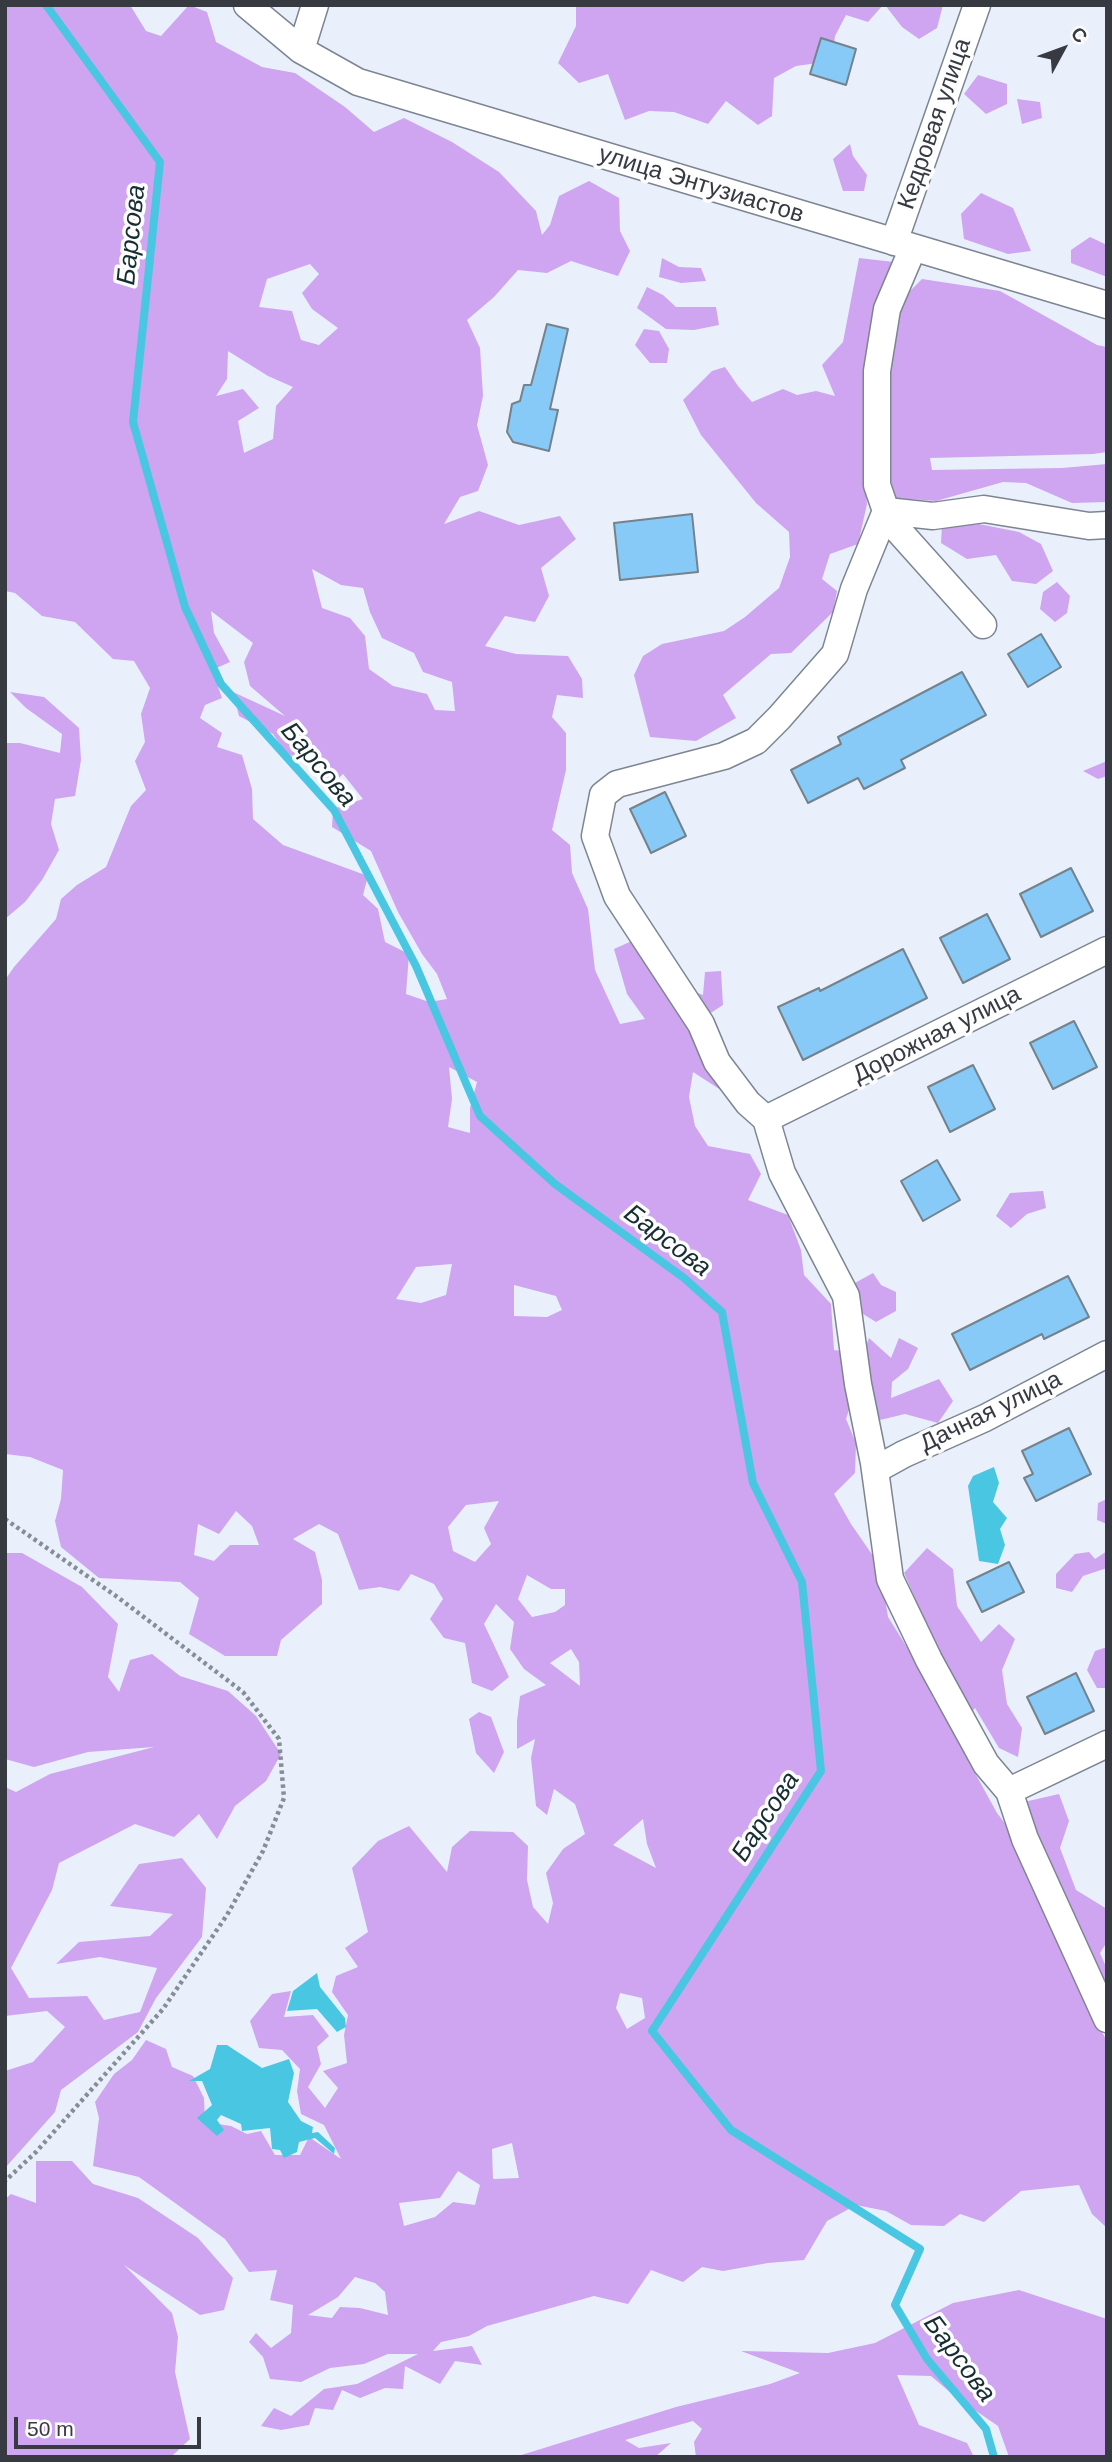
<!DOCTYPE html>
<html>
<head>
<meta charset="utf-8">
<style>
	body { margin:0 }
	#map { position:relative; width:1112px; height:2462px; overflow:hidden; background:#e9f0fc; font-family:Arial,sans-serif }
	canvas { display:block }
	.frame { position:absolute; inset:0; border:7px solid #373b41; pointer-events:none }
	.north { position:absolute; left:1028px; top:14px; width:70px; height:70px; -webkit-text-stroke:5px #fdfdfd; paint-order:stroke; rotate:49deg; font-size:19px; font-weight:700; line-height:28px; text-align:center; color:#373b41 }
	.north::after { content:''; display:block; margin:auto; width:24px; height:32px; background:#373b41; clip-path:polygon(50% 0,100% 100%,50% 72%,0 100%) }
	.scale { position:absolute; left:14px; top:2417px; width:187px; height:32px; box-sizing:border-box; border:4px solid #373b41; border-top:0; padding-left:9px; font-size:21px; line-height:24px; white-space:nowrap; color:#373b41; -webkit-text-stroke:5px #fdfdfd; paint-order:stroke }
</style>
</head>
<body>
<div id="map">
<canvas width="1112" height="2462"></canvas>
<div class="frame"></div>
<div class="north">С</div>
<div class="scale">50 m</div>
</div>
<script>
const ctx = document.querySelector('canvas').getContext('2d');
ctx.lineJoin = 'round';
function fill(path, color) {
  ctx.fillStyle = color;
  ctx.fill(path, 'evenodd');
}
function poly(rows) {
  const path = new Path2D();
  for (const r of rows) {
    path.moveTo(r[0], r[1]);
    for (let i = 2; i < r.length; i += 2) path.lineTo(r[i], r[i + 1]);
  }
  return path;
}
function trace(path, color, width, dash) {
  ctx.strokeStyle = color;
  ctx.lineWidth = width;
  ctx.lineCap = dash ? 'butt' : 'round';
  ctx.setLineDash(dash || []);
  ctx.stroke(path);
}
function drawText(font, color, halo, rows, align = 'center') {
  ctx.font = font + ' Arial,sans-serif';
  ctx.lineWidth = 7;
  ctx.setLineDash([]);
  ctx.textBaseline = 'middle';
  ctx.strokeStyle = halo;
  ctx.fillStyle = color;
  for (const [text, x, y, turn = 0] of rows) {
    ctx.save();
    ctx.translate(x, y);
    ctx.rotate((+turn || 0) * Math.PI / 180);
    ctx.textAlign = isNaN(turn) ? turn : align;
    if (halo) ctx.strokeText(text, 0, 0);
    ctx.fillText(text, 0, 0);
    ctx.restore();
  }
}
fill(poly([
	[5,5,130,5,146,31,161,36,189,5,207,12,216,42,262,67,295,73,345,107,374,132,404,118,452,142,499,172,536,211,542,235,550,225,559,196,589,181,619,198,620,231,630,251,618,276,571,261,547,273,518,270,494,297,467,320,480,348,483,396,477,425,488,465,478,491,460,497,444,524,479,511,519,525,560,516,576,539,541,568,549,596,535,622,505,616,485,646,516,654,568,656,582,679,583,698,557,695,552,717,566,733,566,770,552,830,570,845,572,873,588,909,595,970,620,1024,645,1019,627,994,614,949,634,940,684,988,703,995,705,972,721,971,723,1005,706,1016,701,1044,708,1072,730,1096,693,1072,689,1097,695,1126,708,1146,750,1154,761,1174,748,1200,788,1215,801,1250,804,1275,831,1304,834,1350,863,1354,869,1338,891,1358,899,1338,918,1348,908,1369,892,1382,891,1398,939,1379,953,1401,938,1423,905,1414,880,1420,859,1379,846,1419,856,1443,855,1473,834,1494,851,1524,880,1566,888,1617,920,1668,934,1700,954,1688,904,1573,927,1548,953,1569,957,1606,981,1642,999,1624,1015,1639,1002,1670,1007,1704,1022,1728,1018,1757,999,1748,975,1708,962,1725,970,1764,997,1813,1023,1847,1024,1802,1059,1794,1069,1821,1060,1848,1076,1890,1107,1909,1107,1942,1100,1953,1107,1969,1107,1999,1093,2016,1107,2041,1107,2228,1092,2214,1079,2185,1021,2191,984,2222,960,2214,944,2226,911,2225,886,2211,856,2205,827,2221,804,2260,768,2263,723,2271,702,2267,683,2282,651,2270,628,2304,594,2296,487,2326,469,2336,441,2342,433,2351,472,2346,482,2365,455,2361,440,2384,405,2366,403,2389,385,2388,360,2398,342,2390,333,2410,315,2408,309,2425,281,2430,261,2426,274,2408,291,2416,324,2389,357,2384,418,2354,388,2354,364,2364,330,2368,301,2382,270,2379,263,2357,249,2342,256,2333,271,2348,291,2333,293,2305,270,2300,277,2270,249,2272,225,2239,139,2177,93,2166,99,2118,95,2102,114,2074,132,2060,146,2040,166,2049,172,2067,193,2076,204,2098,205,2122,231,2126,247,2134,261,2131,275,2155,300,2155,309,2137,341,2159,324,2125,301,2114,297,2091,300,2069,282,2050,259,2048,250,2021,272,1994,291,1991,284,2017,313,2015,329,2036,317,2047,321,2064,308,2087,325,2108,338,2088,323,2071,347,2063,344,2035,348,2015,332,1992,336,1976,358,1967,345,1948,368,1932,352,1868,378,1841,409,1826,447,1872,452,1847,470,1831,513,1832,528,1846,527,1880,533,1907,548,1924,553,1903,546,1873,563,1849,585,1834,575,1804,554,1789,547,1815,536,1806,531,1758,535,1739,517,1749,517,1721,520,1696,546,1685,524,1669,510,1649,514,1622,496,1604,484,1624,509,1677,492,1691,472,1683,465,1643,444,1638,430,1619,443,1599,434,1584,411,1574,399,1591,380,1587,359,1590,338,1534,319,1524,293,1539,315,1552,322,1580,322,1604,281,1640,277,1656,225,1656,189,1634,199,1598,180,1582,99,1578,61,1547,55,1521,61,1499,63,1470,30,1457,5,1454,5,980,14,967,56,919,61,899,77,885,106,867,131,806,146,790,135,761,145,742,141,714,150,688,134,661,113,659,75,622,42,616,15,593,5,591],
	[310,264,319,274,302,293,312,309,338,328,319,345,301,340,292,311,259,307,267,279],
	[228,351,268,376,293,387,276,406,273,439,244,453,238,421,259,408,243,389,216,396,227,379],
	[312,569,341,585,363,588,370,612,382,638,414,653,423,672,452,682,455,711,435,710,427,694,393,686,369,669,365,636,350,618,322,608],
	[211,611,253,643,244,662,250,686,285,716,233,692,239,716,273,734,285,752,319,771,330,786,343,774,363,799,333,809,332,827,371,851,398,912,422,954,437,974,447,999,429,1002,406,994,409,954,385,942,378,909,363,895,368,876,283,845,253,819,252,789,242,755,217,747,222,733,200,718,205,705,222,698,212,670,230,662,214,633],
	[449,1067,477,1082,470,1108,470,1133,448,1127,452,1099],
	[452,1264,446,1295,421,1303,396,1299,416,1267],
	[514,1285,556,1296,562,1310,547,1317,514,1316],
	[499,1501,484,1528,491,1544,475,1562,453,1551,448,1527,466,1505],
	[236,1511,252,1526,259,1545,230,1545,214,1561,194,1555,198,1524,219,1534],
	[527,1575,551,1589,565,1589,565,1605,555,1612,532,1617,518,1599],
	[571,1649,579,1662,580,1686,550,1663],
	[643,1819,647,1844,656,1868,613,1845],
	[620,1993,642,1998,645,2018,627,2029,616,2008],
	[512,2143,519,2178,493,2179,492,2149],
	[458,2171,480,2185,475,2205,453,2202,435,2217,404,2226,399,2203,440,2198],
	[355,2277,375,2283,385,2292,388,2315,360,2308,340,2307,332,2318,308,2315,338,2297],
	[576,5,883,5,868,22,846,15,835,36,832,61,796,66,774,78,772,116,758,125,726,101,708,124,674,112,649,111,625,120,608,74,579,83,558,63,576,26],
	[885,5,943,5,937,28,919,39,902,27],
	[978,75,1007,84,1007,104,986,114,964,94],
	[1017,99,1040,102,1042,118,1022,124],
	[850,144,853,156,867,175,864,191,843,191,833,159],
	[981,193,1013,208,1031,251,1008,254,964,239,961,214],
	[1090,237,1107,245,1107,277,1071,263,1071,250],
	[662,258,679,267,701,268,706,281,681,283,659,277],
	[859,258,894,262,885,316,922,279,1000,291,1097,345,1107,347,1107,452,1093,454,930,458,932,470,1062,468,1107,464,1107,502,1072,503,1026,483,1003,482,936,501,896,498,880,445,865,481,867,504,858,544,830,554,822,579,837,591,833,612,791,653,771,654,723,695,736,718,696,741,650,737,634,675,643,656,662,644,724,631,745,617,779,588,790,557,789,532,756,503,701,435,683,400,712,371,725,367,738,386,752,402,783,389,797,395,816,391,835,396,822,365,843,342],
	[647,287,663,295,676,307,716,307,719,325,694,330,666,329,637,308],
	[644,329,659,331,669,349,667,363,650,363,635,345],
	[979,524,1019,532,1041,544,1053,571,1036,584,1012,581,996,555,967,559,941,543,942,525],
	[1057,582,1070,596,1067,613,1055,622,1040,609,1043,592],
	[10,692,44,697,79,728,81,760,75,796,55,799,51,824,59,850,42,880,25,902,5,919,5,743,20,743,60,753,62,734,26,708],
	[1107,761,1107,776,1098,779,1083,771],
	[1043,1191,1046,1208,1027,1214,1011,1228,996,1216,1010,1193],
	[873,1273,881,1285,896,1292,896,1311,876,1322,863,1314,853,1284],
	[1107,1499,1107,1524,1097,1520,1098,1503],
	[1107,1551,1107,1568,1083,1576,1072,1592,1056,1588,1056,1574,1075,1554,1089,1552,1095,1559],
	[5,1553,22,1553,82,1587,118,1624,108,1677,119,1692,130,1660,152,1654,180,1676,228,1691,256,1716,281,1754,266,1781,235,1806,217,1839,199,1814,174,1837,135,1824,59,1863,52,1890,11,1968,29,1998,87,1996,104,2020,140,2012,157,1968,100,1957,56,1964,79,1942,150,1936,173,1914,110,1906,139,1864,182,1858,206,1888,202,1937,156,1998,138,2032,61,2090,55,2112,5,2168,5,2071,33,2062,65,2027,47,2011,5,2016,5,1787,16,1792,50,1774,154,1747,88,1752,34,1767,5,1759],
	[1107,1647,1107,1688,1097,1688,1087,1670,1095,1651],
	[479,1712,491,1717,504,1752,494,1773,476,1753,469,1719],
	[36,2161,72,2161,93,2184,138,2198,198,2238,233,2278,224,2310,200,2315,124,2265,172,2313,178,2337,175,2372,190,2439,171,2457,5,2457,5,2199,11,2194,36,2203],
	[1019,2290,1107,2319,1107,2457,1009,2457,998,2426,957,2398,931,2376,897,2375,919,2425,967,2443,974,2457,696,2457,694,2442,702,2429,693,2421,625,2440,639,2448,671,2443,655,2457,515,2457,676,2407,770,2384,800,2373,741,2351,828,2353,875,2343,953,2303]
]), '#cfa4f1');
fill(poly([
	[994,1467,999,1483,993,1502,1007,1518,1000,1529,1005,1545,998,1564,979,1561,968,1486,973,1476],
	[317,1973,320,1987,345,2018,346,2027,337,2032,317,2009,287,2011,293,1991],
	[217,2045,227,2045,262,2068,289,2059,294,2073,288,2102,301,2121,313,2127,312,2133,318,2132,335,2148,334,2154,315,2138,299,2142,297,2152,284,2158,280,2150,272,2149,270,2128,242,2131,241,2124,221,2115,217,2120,224,2130,217,2136,197,2118,212,2105,202,2081,189,2081,210,2069]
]), '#49c7e2');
trace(poly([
	[46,5,160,162,133,422,185,607,221,684,334,810,416,966,480,1116,555,1184,684,1278,722,1312,753,1483,802,1582,821,1771,652,2031,731,2130,920,2249,895,2305,927,2359,986,2429,994,2457]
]), '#49c7e2', 8);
const building = poly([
	[821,38,856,49,846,85,810,74,821,38],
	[547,324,568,329,550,409,558,410,549,451,513,442,507,432,512,404,520,401,524,385,531,385,547,324],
	[692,514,698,572,620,580,614,523,692,514],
	[1041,634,1061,667,1028,687,1008,654,1041,634],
	[962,672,986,715,901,760,905,768,864,789,858,778,808,803,791,770,841,744,838,737,962,672],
	[665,792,686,836,651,853,630,809,665,792],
	[1071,868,1093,911,1041,937,1020,894,1071,868],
	[987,914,1010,959,963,983,940,938,987,914],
	[903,949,927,998,803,1060,778,1007,819,988,820,991,903,949],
	[1074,1021,1097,1067,1053,1089,1030,1043,1074,1021],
	[973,1065,995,1109,950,1132,928,1087,973,1065],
	[937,1160,960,1200,923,1221,901,1181,937,1160],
	[1068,1276,1089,1317,1044,1339,1042,1334,970,1370,952,1334,1068,1276],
	[1069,1428,1091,1474,1036,1501,1024,1478,1033,1474,1022,1451,1069,1428],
	[1009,1562,1024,1592,982,1612,967,1582,1009,1562],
	[1076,1673,1094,1711,1045,1734,1027,1697,1076,1673]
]);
fill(building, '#88caf7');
trace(building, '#74828c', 2);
const minor = poly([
	[247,5,301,50,358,82,1107,305],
	[301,50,315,5],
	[894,242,977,5],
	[913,248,887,309,877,371,877,485,886,511,897,529,983,625],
	[1107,525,1089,526,984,509,933,516,886,511,854,589,835,654,779,718,756,741,724,756,617,784,603,795,595,836,617,896,701,1024,717,1062,748,1103,766,1119,782,1173,846,1296,858,1384,874,1463,890,1579,929,1660,986,1764,1009,1791,1025,1839,1107,2019],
	[766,1119,1107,950],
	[875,1470,904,1454,985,1418,1107,1354],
	[1009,1791,1107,1744]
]);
trace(minor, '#7d8592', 29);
trace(poly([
	[5,1519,116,1596,243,1692,279,1739,284,1798,263,1851,227,1915,163,2009,36,2152,5,2181]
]), '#878d96', 4.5, [3.5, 3.5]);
trace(minor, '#fff', 26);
drawText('24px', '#373b41', '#fdfdfd', [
	["Кедровая улица",935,124,-71],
	["улица Энтузиастов",701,185,17],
	["Дорожная улица",937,1035,-27],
	["Дачная улица",991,1412,-26]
]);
drawText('italic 26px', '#172d32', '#fdfdfd', [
	["Барсова",132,235,-84],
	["Барсова",318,765,50],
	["Барсова",667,1241,37],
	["Барсова",766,1817,-57],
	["Барсова",959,2359,53]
]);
</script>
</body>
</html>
